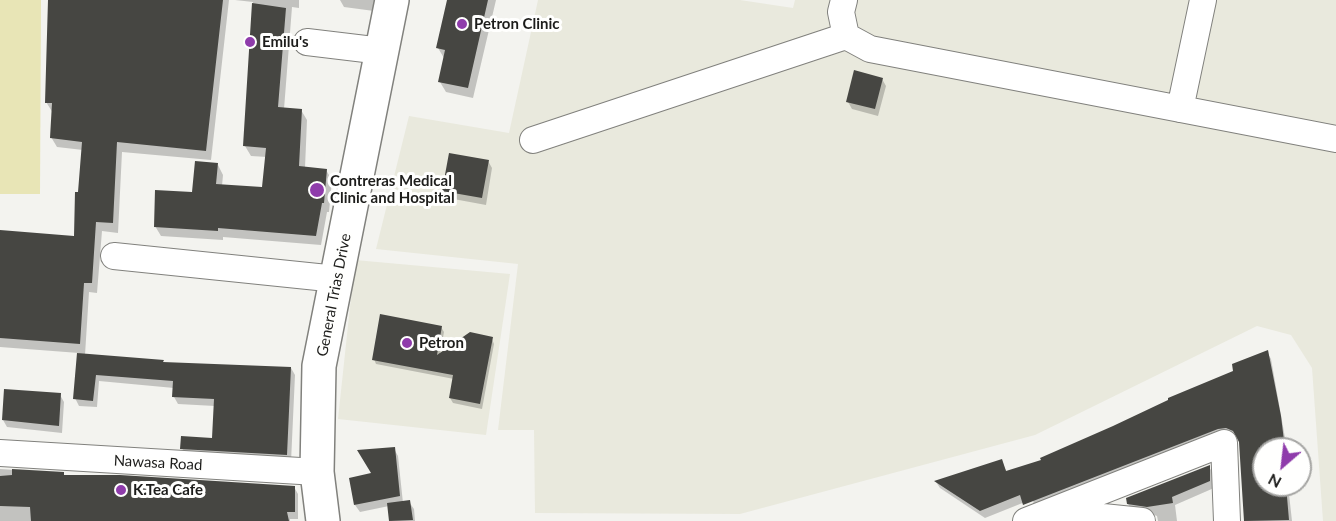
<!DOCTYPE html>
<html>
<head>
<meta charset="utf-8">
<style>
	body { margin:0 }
	#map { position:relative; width:1336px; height:521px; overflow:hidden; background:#f3f3ef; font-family:Lato,sans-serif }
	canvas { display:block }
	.north { position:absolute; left:1252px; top:437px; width:60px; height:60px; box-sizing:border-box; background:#fffffe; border:2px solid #a5a5a3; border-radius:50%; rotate:208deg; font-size:16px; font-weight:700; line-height:24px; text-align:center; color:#1d1d1b }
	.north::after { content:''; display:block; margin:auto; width:21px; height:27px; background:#8f3cab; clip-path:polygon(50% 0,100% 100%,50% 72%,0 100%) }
</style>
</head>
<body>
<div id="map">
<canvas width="1336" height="521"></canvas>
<div class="north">N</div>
</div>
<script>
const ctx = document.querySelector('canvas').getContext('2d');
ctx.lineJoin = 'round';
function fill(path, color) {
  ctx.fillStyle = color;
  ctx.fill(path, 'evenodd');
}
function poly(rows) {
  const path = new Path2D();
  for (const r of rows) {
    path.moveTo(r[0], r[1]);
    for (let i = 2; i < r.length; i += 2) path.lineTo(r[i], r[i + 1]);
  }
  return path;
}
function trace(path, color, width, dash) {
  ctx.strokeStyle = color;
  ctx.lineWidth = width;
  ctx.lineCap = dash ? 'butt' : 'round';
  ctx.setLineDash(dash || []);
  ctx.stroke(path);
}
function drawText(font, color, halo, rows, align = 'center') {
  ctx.font = font + ' Lato,sans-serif';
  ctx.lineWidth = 6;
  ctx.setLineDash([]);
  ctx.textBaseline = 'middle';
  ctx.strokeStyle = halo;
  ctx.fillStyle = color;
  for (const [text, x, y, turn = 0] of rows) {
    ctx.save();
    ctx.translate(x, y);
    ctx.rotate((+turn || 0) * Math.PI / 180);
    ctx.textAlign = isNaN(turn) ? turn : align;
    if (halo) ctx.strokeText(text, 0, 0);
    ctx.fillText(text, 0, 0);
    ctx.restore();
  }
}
fill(poly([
	[538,0,740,0,793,8,795,0,1336,0,1336,521,1323,521,1312,368,1291,335,1257,326,1035,435,740,514,535,513,534,430,498,430,518,264,376,249,409,116,509,133],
	[355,260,510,274,486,435,338,419]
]), '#e9e9dd');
fill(poly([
	[0,0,41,0,40,194,0,194]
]), '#e8e5b6');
fill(poly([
	[49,0,229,0,211,160,122,152,118,233,102,231,97,293,89,292,85,355,164,363,291,368,295,375,291,462,186,456,182,448,214,440,215,406,178,404,174,397,174,388,99,381,97,407,79,406,75,398,79,353,0,347,0,232,76,237,83,150,57,147,51,137,53,113,46,102],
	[235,0,299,0,299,8,292,7,284,109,301,110,307,120,305,168,326,170,332,180,329,212,327,212,321,245,223,237,223,240,161,236,155,226,193,193,218,165,223,175,222,186,264,189,267,157,251,156,245,146,253,2],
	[340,0,376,0,374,11,344,7],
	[448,0,496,0,473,98,446,92,440,82,444,58,438,48],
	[882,79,886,86,878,116,852,109,848,102],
	[488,161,492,168,486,205,448,198,444,191],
	[441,327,444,332,440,354,492,339,494,344,482,409,453,403,450,398,454,379,376,364,374,359],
	[1267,352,1271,359,1287,449,1264,449,1264,485,1288,485,1292,521,1246,521,1240,441,1238,438,1231,435,1037,508,1033,502,1035,498,985,518,940,488,936,482,1001,461,1007,472,1043,461,1235,372],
	[60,395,64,402,62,433,7,427,3,420],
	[394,449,398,456,403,503,409,502,414,509,415,521,391,521,389,506,360,512,355,505,373,474],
	[1209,467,1213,473,1214,488,1175,505,1177,521,1158,521,1157,516,1149,513,1133,511,1128,504],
	[0,469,63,473,65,477,294,487,298,494,298,519,290,519,290,521,0,521]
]), '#0003');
fill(poly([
	[48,0,223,0,206,151,117,142,113,223,96,222,92,283,84,283,80,344,0,338,0,230,74,236,75,192,78,192,82,142,50,138,52,103,45,103],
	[447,0,488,0,468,88,438,82,445,50,436,48],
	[252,3,286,8,278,107,302,109,299,166,327,169,324,203,322,203,316,236,218,228,218,231,154,227,155,190,192,192,195,161,218,163,216,184,262,187,266,148,243,146],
	[854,70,883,78,875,109,846,102],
	[449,153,489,160,482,198,442,191],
	[380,314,442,326,437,355,470,332,493,337,480,404,449,398,453,375,372,360],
	[1268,350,1281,416,1285,449,1264,449,1264,485,1286,485,1289,520,1244,521,1239,442,1233,431,1226,428,1218,429,1023,505,1020,495,980,511,934,481,1002,459,1006,471,1041,460,1040,458,1113,426,1168,400,1168,398,1233,371,1232,364],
	[77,353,164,360,163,362,291,367,287,455,180,449,181,436,212,438,214,399,172,397,173,381,96,375,93,401,73,399],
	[4,389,61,393,59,426,2,420],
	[395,447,400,496,354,505,349,478,371,473,357,450],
	[1210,465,1210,481,1172,497,1173,503,1147,507,1127,504,1126,498],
	[12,469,64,472,64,475,120,475,295,486,295,512,287,512,289,521,31,521,30,507,0,506,0,476,12,475],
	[410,500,413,520,389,521,387,503]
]), '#464642');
const minor = poly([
	[844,0,841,12,846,36,870,49,1336,139],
	[307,42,382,51],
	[1180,109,1203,0],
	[533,140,846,36],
	[114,256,337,279],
	[0,453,317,472],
	[1054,512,1142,521],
	[1026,521,1224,443,1227,521]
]);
const major = poly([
	[323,521,317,472,319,366,392,0]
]);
trace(minor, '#81817d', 28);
trace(major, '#81817d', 36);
trace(minor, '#fff', 26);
trace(major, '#fff', 33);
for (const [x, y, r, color] of [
	[462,24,6,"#8f3cab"],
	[250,42,6,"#8f3cab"],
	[317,190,8,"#8f3cab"],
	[407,343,6,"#8f3cab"],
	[121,490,6,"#8f3cab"]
]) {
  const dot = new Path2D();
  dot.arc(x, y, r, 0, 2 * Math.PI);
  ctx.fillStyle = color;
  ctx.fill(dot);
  trace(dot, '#fffffe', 2);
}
drawText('bold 15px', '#1d1d1b', '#fffffe', [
	["Petron Clinic",474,24],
	["Emilu's",262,42],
	["Contreras Medical",330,181],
	["Clinic and Hospital",330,198],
	["Petron",419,343],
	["K.Tea Cafe",133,490]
], 'left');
drawText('15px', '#1d1d1b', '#fffffe', [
	["General Trias Drive",334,295,-79],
	["Nawasa Road",158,463,3]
]);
</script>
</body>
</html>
